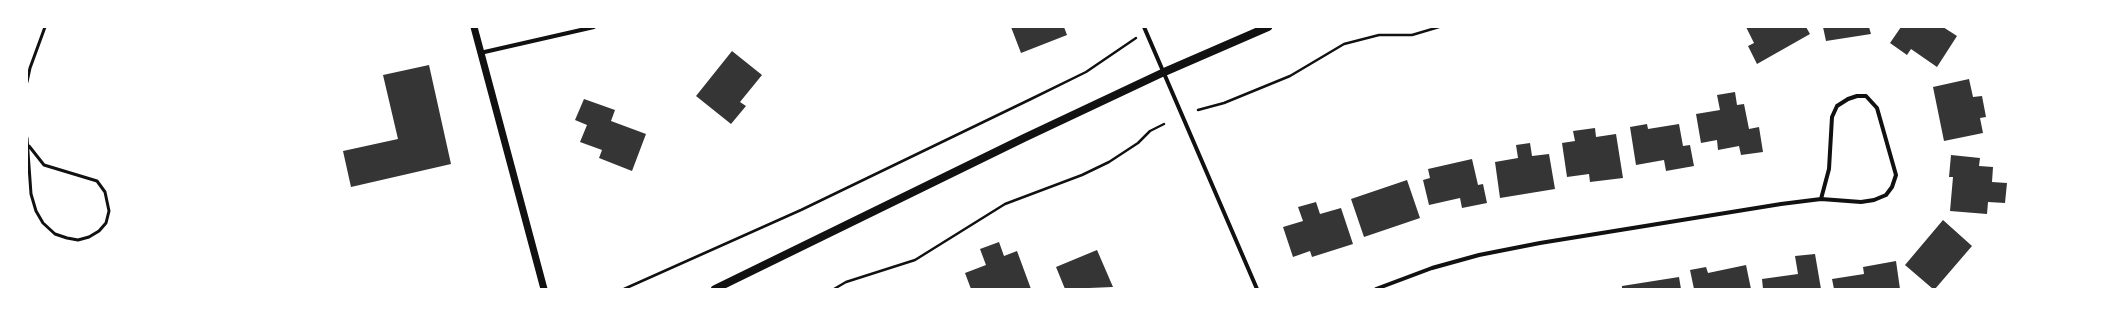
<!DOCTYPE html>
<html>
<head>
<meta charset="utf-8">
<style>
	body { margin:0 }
	#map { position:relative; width:2112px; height:316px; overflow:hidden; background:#fff; font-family:"Nunito Sans",sans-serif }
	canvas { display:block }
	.frame { position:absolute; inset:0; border:28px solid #fff; pointer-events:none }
</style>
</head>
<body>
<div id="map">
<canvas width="2112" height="316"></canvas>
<div class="frame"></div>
</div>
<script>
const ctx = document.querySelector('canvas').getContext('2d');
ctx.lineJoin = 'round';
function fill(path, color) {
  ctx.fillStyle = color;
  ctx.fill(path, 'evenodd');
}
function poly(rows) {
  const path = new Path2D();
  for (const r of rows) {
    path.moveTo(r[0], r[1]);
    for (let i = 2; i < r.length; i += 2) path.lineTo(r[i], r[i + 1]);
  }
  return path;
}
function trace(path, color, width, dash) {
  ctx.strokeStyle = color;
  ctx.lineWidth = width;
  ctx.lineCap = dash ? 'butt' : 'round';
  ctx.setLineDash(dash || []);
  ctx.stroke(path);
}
fill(poly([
	[1011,27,1064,27,1067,35,1021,53],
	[1746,27,1806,27,1810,34,1757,64,1748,46,1754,43],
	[1823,27,1869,27,1871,34,1826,41],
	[1901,27,1943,27,1957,36,1937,67,1911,49,1907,55,1890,43],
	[732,51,762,75,740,102,746,106,731,124,696,96],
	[429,65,451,164,351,187,343,151,398,139,383,75],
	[1969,79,1973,97,1982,96,1986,117,1980,118,1983,133,1944,141,1933,87],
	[1735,92,1737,105,1744,104,1749,129,1759,127,1763,152,1741,155,1739,146,1718,150,1717,140,1701,143,1696,114,1720,110,1717,95],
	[584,99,615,110,611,121,646,134,632,171,599,158,602,150,580,142,587,125,575,120],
	[1647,124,1648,129,1679,124,1683,146,1690,145,1694,166,1666,171,1664,160,1636,165,1630,127],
	[1595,128,1596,137,1616,134,1623,178,1590,182,1589,174,1567,177,1562,143,1575,141,1573,131],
	[1530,143,1532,156,1549,154,1555,189,1500,198,1495,162,1518,158,1516,145],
	[1951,155,1980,158,1979,166,1993,167,1992,182,2007,183,2005,203,1988,202,1987,214,1950,211,1953,177,1949,177],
	[1472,159,1478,185,1483,184,1487,203,1462,208,1460,198,1429,205,1423,180,1430,178,1428,169],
	[1407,180,1420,218,1364,237,1351,199],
	[1316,202,1320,214,1341,208,1353,244,1312,257,1310,251,1293,257,1283,227,1303,221,1298,207],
	[1943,220,1972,246,1935,289,1933,289,1905,265],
	[999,242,1004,256,1017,251,1031,289,971,289,965,273,986,265,980,249],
	[1097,250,1113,287,1065,289,1056,267],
	[1815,254,1821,289,1763,289,1762,279,1798,274,1795,256],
	[1896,261,1900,289,1834,289,1832,279,1864,274,1863,267],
	[1746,265,1751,289,1694,289,1690,270,1706,267,1708,273],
	[1679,277,1681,289,1622,289,1622,286]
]), '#353535');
trace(poly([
	[1198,110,1224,103,1290,76,1344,44,1379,35,1412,35,1439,27],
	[624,289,801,210,1031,99,1086,72,1136,38],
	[834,289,846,282,915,260,1005,204,1082,175,1109,162,1138,143,1150,131,1164,124]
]), '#111', 2.5);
trace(poly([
	[27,82,30,68,45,27],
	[27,138,31,194,36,211,43,223,55,234,67,238,78,240,89,237,99,231,106,223,109,211,105,192,97,181,44,165,29,146]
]), '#111', 3);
trace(poly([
	[1144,27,1257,289],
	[480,53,594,27],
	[1376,289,1432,268,1479,255,1540,243,1781,204,1821,199,1861,202,1874,200,1886,195,1892,187,1896,175,1877,108,1866,96,1857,96,1848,99,1837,106,1832,117,1829,169,1821,199]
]), '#111', 4);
trace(poly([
	[474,27,544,289]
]), '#111', 7);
trace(poly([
	[715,289,1024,138,1162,73,1268,27]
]), '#111', 8);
</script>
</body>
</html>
